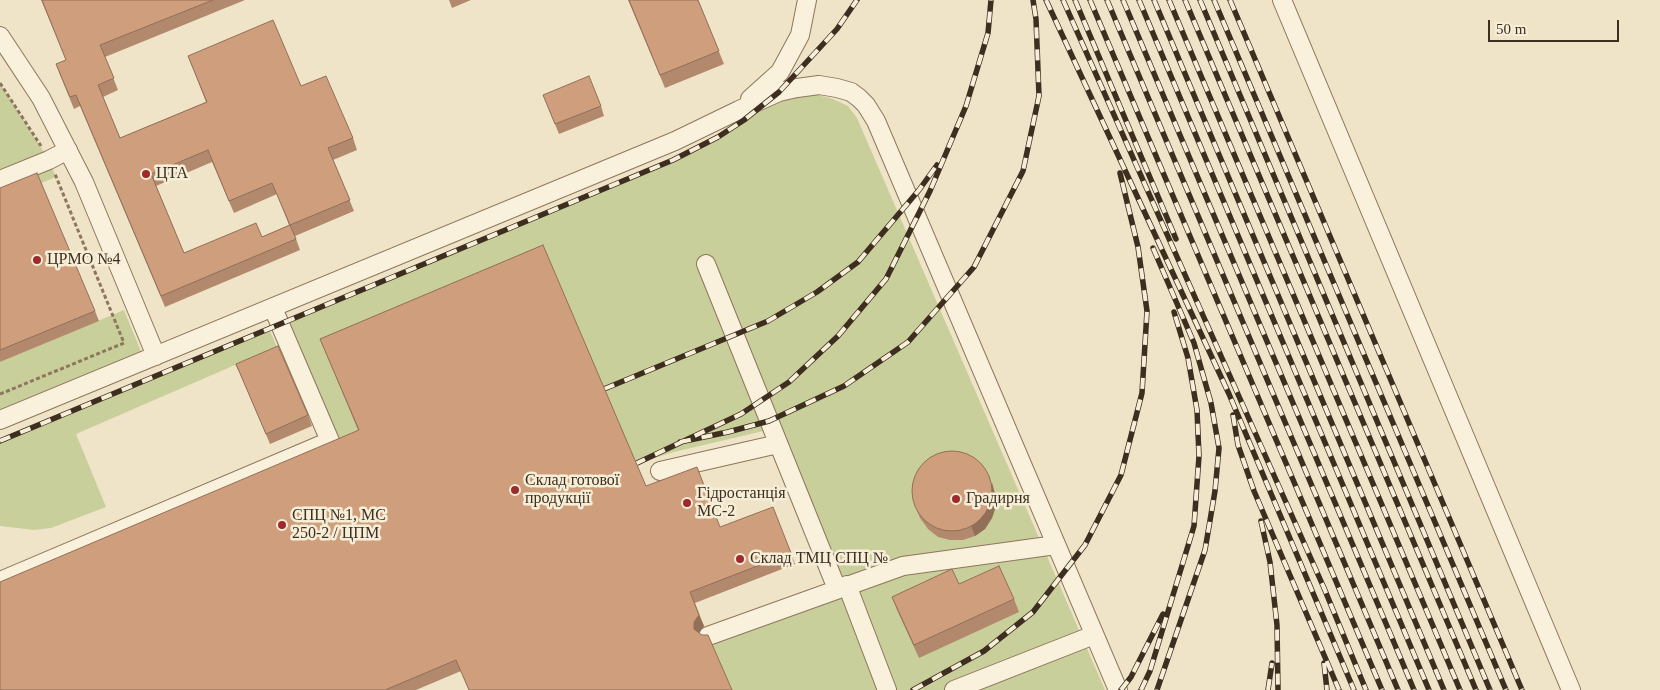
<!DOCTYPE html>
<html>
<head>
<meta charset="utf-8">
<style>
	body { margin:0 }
	#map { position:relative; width:1660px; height:690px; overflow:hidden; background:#f0e4c8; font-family:"Times New Roman",serif }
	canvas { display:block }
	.scale { position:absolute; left:1488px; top:20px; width:131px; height:22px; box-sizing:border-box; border:2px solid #3d2e20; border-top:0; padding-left:6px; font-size:15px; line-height:18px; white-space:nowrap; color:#3d2e20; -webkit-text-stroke:4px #f7eed8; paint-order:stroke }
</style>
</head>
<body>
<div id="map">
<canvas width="1660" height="690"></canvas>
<div class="scale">50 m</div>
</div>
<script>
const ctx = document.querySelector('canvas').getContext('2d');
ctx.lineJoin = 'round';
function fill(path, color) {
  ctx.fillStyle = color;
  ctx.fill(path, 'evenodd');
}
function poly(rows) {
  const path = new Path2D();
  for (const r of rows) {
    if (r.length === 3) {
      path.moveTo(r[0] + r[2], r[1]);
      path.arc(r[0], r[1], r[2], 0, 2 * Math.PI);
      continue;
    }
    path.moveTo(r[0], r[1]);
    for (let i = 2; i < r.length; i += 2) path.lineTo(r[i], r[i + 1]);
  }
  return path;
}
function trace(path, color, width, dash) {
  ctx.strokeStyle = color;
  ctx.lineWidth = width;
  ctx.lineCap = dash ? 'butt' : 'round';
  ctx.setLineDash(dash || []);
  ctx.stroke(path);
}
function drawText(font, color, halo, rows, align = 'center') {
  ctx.font = font + ' "Times New Roman",serif';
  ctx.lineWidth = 5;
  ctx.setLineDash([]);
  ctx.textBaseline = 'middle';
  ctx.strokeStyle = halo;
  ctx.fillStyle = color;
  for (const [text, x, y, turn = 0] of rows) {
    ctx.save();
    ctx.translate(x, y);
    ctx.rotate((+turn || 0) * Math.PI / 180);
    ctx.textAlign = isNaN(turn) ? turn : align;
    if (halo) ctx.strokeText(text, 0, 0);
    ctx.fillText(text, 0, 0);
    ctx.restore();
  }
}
fill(poly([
	[0,83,49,160,56,177,0,200],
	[803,95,818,95,833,99,848,106,857,118,1105,690,731,690,708,636,837,589,772,429,674,452,635,464,325,350,363,441,330,456,281,325,673,160,718,137,768,105,788,98],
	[124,310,145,361,0,421,0,362],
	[269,329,279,351,238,370,235,365,76,434,106,507,51,528,34,530,0,526,0,443,17,434]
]), '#c9cf9b');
const minor = poly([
	[1282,0,1571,690],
	[0,36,41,98,84,182,156,356],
	[750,99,780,72,800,35,807,0],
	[0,180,49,160,68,150],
	[706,264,837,589],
	[0,420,675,141,739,110,779,92,797,88,819,85,837,88,851,92,859,98,866,105,876,121,1118,690],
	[660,471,778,444],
	[0,581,330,441,273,308],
	[847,585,887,690],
	[708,636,903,566,1056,545],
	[954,690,1094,635]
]);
trace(minor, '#8d765c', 20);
trace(poly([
	[0,83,41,146],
	[0,394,124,343,55,174]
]), '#8d765c', 3, [4, 2.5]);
trace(minor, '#faf1dc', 18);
const rail = poly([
	[1046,0,1229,394,1354,690],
	[1063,0,1324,588,1366,690],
	[1075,0,1176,239],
	[1090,0,1382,690],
	[1107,0,1398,690],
	[1123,0,1414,690],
	[1139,0,1429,690],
	[1154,0,1444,690],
	[1169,0,1460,690],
	[1185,0,1476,690],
	[1200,0,1490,690],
	[1214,0,1506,690],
	[1230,0,1522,690],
	[1153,248,1194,343,1211,403,1219,448,1215,491,1205,550,1157,690],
	[604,389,768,321,817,292,858,262,919,190,937,165],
	[1233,415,1238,445,1254,491,1339,690],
	[0,441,673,160,718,137,744,120,779,92,837,29,857,0],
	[680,442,728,432,769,421,844,386,908,342,974,267,1023,171,1039,96,1036,19,1033,0],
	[635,464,741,414,789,382,838,336,886,279,930,191,966,106,988,33,991,0],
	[1261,521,1270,562,1277,625,1278,690],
	[1324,663,1327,690],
	[913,690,984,651,1033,612,1085,545,1121,475,1142,393,1147,311,1138,247,1120,173],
	[1121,690,1131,677,1163,614],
	[1141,690,1150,671,1194,526,1199,456,1197,410,1188,358,1174,312],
	[1268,690,1272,663]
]);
trace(rail, '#3d2e20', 5.5);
trace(rail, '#f7eed8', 4, [11]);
fill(poly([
	[41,0,245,0,105,57,118,90,103,97,120,138,206,102,188,56,301,86,353,138,357,150,333,160,354,211,295,236,300,250,165,307,80,106,74,109,60,75,56,64,66,60],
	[212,162,234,213,277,194,289,225,262,237,184,253,156,186],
	[449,0,471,0,452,8],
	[628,0,698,0,724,64,665,88],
	[543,95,601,106,604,116,559,134],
	[0,188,95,311,99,321,0,362],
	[320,339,646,486,720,527,791,553,795,564,695,603,704,626,699,632,732,690,469,690,461,671,416,690,0,690,358,430],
	[236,364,308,415,312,426,270,444],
	[992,483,995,494,996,506,992,518,985,529,975,536,963,540,950,540,938,537,928,529,920,518,916,508],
	[959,584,1014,599,1019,612,919,658,897,610,892,597]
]), '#b2896c');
fill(poly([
	[992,483,995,494,996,506,992,518,985,529,975,536,971,526],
	[699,615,704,626,698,634,694,629,694,622]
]), '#916f58');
const building = poly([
	[42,0,213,0,100,45,114,78,98,85,120,138,207,102,188,56,273,20,301,86,326,76,353,138,328,148,350,200,290,225,296,239,161,296,76,95,70,97,56,64,66,60,42,0],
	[208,150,229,201,272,183,290,225,262,237,256,223,184,253,151,174,208,150],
	[629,0,698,0,719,51,660,75,629,0],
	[589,76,601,106,555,124,543,95,589,76],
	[37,173,95,311,0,350,0,188,37,173],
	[543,245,646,486,697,467,720,527,773,507,791,553,690,592,699,615,694,622,694,629,702,635,708,635,732,690,469,690,456,660,385,690,0,690,0,582,359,430,320,339,543,245],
	[278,346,308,415,266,434,236,364,278,346],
	[952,491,40],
	[999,566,1014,599,914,645,892,597,952,569,959,584,999,566]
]);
fill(building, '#cf9f7d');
trace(building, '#916f58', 1);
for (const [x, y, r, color] of [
	[146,174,5,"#9e2a2b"],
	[37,260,5,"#9e2a2b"],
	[515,490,5,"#9e2a2b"],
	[956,499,5,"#9e2a2b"],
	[687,503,5,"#9e2a2b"],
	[282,525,5,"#9e2a2b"],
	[740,559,5,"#9e2a2b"]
]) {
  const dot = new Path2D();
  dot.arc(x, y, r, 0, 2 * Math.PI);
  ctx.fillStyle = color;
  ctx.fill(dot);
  trace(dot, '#f7eed8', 2);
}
drawText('16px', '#3d2e20', '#f7eed8', [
	["ЦТА",156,174],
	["ЦРМО №4",47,260],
	["Склад готової",525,481],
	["продукції",525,499],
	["Гідростанція",697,494],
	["МС-2",697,512],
	["Градирня",966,499],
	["СПЦ №1, МС",292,516],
	["250-2 / ЦПМ",292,534],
	["Склад ТМЦ СПЦ №",750,559]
], 'left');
</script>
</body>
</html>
